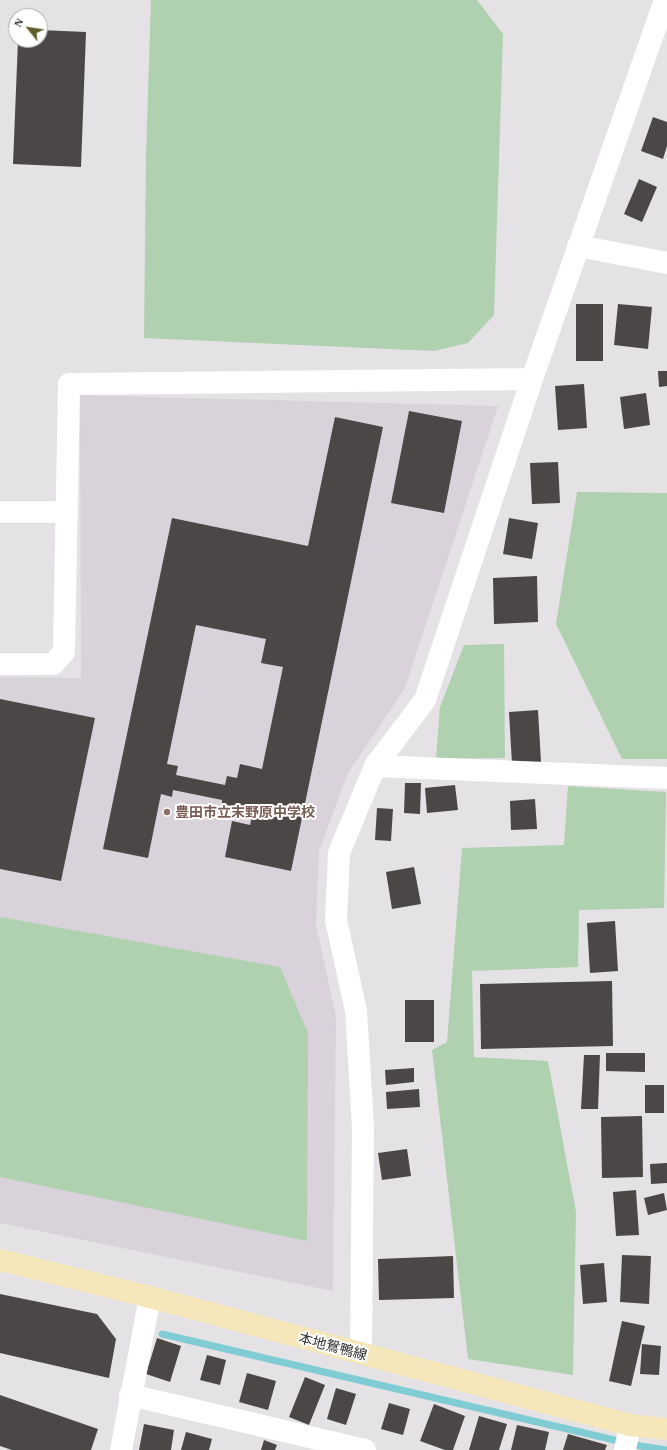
<!DOCTYPE html>
<html>
<head>
<meta charset="utf-8">
<style>
	body { margin:0 }
	#map { position:relative; width:667px; height:1450px; overflow:hidden; background:#e4e2e5; font-family:Georgia,serif }
	canvas { display:block }
	.north { position:absolute; left:8px; top:8px; width:40px; height:40px; box-sizing:border-box; background:#fff; border:1px solid #acacac; border-radius:50%; rotate:300deg; font-size:11px; font-weight:700; line-height:16px; text-align:center; color:#302f30 }
	.north::after { content:''; display:block; margin:auto; width:14px; height:18px; background:#615d2a; clip-path:polygon(50% 0,100% 100%,50% 72%,0 100%) }
</style>
</head>
<body>
<div id="map">
<canvas width="667" height="1450"></canvas>
<div class="north">N</div>
</div>
<script>
const ctx = document.querySelector('canvas').getContext('2d');
ctx.lineJoin = 'round';
function fill(path, color) {
  ctx.fillStyle = color;
  ctx.fill(path, 'evenodd');
}
function poly(rows) {
  const path = new Path2D();
  for (const r of rows) {
    path.moveTo(r[0], r[1]);
    for (let i = 2; i < r.length; i += 2) path.lineTo(r[i], r[i + 1]);
  }
  return path;
}
function trace(path, color, width, dash) {
  ctx.strokeStyle = color;
  ctx.lineWidth = width;
  ctx.lineCap = dash ? 'butt' : 'round';
  ctx.setLineDash(dash || []);
  ctx.stroke(path);
}
function drawText(font, color, halo, rows, align = 'center') {
  ctx.font = font + ' Georgia,"Noto Sans JP",serif';
  ctx.lineWidth = 4;
  ctx.setLineDash([]);
  ctx.textBaseline = 'middle';
  ctx.strokeStyle = halo;
  ctx.fillStyle = color;
  for (const [text, x, y, turn = 0] of rows) {
    ctx.save();
    ctx.translate(x, y);
    ctx.rotate((+turn || 0) * Math.PI / 180);
    ctx.textAlign = isNaN(turn) ? turn : align;
    if (halo) ctx.strokeText(text, 0, 0);
    ctx.fillText(text, 0, 0);
    ctx.restore();
  }
}
fill(poly([
	[80,395,498,406,405,688,348,773,319,851,316,925,336,1016,333,1291,0,1223,0,677,81,678]
]), '#d9d2db');
fill(poly([
	[151,0,477,0,503,34,494,315,468,343,434,351,144,338,146,156],
	[577,492,667,493,667,759,622,759,556,624],
	[504,644,505,758,436,759,440,707,464,645],
	[568,786,666,792,664,908,579,910,578,967,472,971,474,1057,548,1061,576,1212,573,1375,468,1359,432,1050,447,1042,462,848,564,845],
	[0,917,280,967,308,1033,307,1241,0,1177]
]), '#afd1af');
trace(poly([
	[162,1334,640,1446,666,1450]
]), '#80ccd4', 7);
fill(poly([
	[40,30,86,32,81,167,13,164,18,40,40,40],
	[653,117,667,122,667,146,663,159,641,151],
	[639,179,657,187,642,222,624,214],
	[576,304,603,304,603,361,576,361],
	[618,304,652,307,648,349,614,345],
	[658,371,667,371,667,386,659,387],
	[584,384,587,428,558,430,555,386],
	[646,393,650,425,624,429,620,397],
	[409,411,462,421,444,513,391,503],
	[335,417,383,427,291,871,225,857,232,821,250,825,253,811,222,804,222,800,173,790,172,797,161,794,148,858,103,849,172,518,308,546],
	[196,625,266,639,261,663,283,667,262,769,240,764,237,778,227,776,225,785,176,775,178,766,167,764],
	[558,462,560,503,532,504,530,463],
	[509,518,538,523,532,559,503,554],
	[537,576,538,622,494,624,493,578],
	[0,699,95,718,61,881,0,869],
	[538,710,541,762,512,764,509,712],
	[405,783,421,783,420,814,404,813],
	[455,785,458,810,427,813,425,788],
	[535,799,537,829,511,830,510,801],
	[377,808,393,809,391,841,375,840],
	[414,867,421,904,392,909,386,872],
	[615,921,618,971,590,973,587,923],
	[612,981,613,1046,481,1049,480,984],
	[405,1000,434,1000,434,1042,405,1042],
	[606,1053,645,1053,645,1072,606,1071],
	[584,1055,600,1055,598,1109,581,1109],
	[414,1068,414,1082,386,1085,385,1070],
	[645,1085,664,1085,664,1113,645,1113],
	[419,1089,420,1107,387,1109,386,1092],
	[642,1116,643,1177,602,1178,601,1117],
	[407,1149,411,1176,382,1180,378,1153],
	[667,1163,667,1183,651,1184,650,1164],
	[636,1190,639,1235,616,1236,613,1192],
	[664,1193,667,1210,648,1215,644,1198],
	[622,1255,651,1256,649,1304,620,1302],
	[453,1256,454,1298,379,1300,378,1259],
	[604,1263,607,1302,583,1304,580,1265],
	[0,1294,97,1314,116,1339,109,1378,0,1353],
	[622,1321,645,1326,631,1386,609,1381],
	[157,1338,181,1346,170,1382,146,1374],
	[642,1344,661,1346,659,1375,640,1374],
	[207,1355,226,1360,220,1385,200,1380],
	[247,1373,276,1381,268,1410,239,1402],
	[305,1377,325,1385,309,1425,289,1417],
	[336,1388,356,1394,346,1425,327,1419],
	[0,1395,98,1429,91,1450,12,1450,0,1446],
	[389,1403,410,1409,403,1435,381,1429],
	[434,1404,465,1416,453,1450,445,1450,420,1441],
	[479,1416,507,1424,499,1450,469,1450],
	[144,1424,174,1430,171,1450,139,1450],
	[517,1425,549,1432,545,1450,511,1450],
	[186,1432,212,1439,209,1450,181,1450],
	[568,1434,607,1445,605,1450,563,1450],
	[264,1440,277,1445,275,1450,261,1450]
]), '#4b4746');
trace(poly([
	[578,246,667,263],
	[0,512,67,512],
	[0,664,53,664,64,652,69,384,532,379],
	[375,766,667,778],
	[361,1353,363,1127,356,1011,336,920,339,853,375,766,425,700,532,379,665,0],
	[130,1395,365,1450],
	[121,1450,150,1297],
	[625,1450,630,1425]
]), '#fff', 22);
trace(poly([
	[0,1260,150,1297,630,1425,667,1429]
]), '#f5e7b9', 22);
for (const [x, y, r, color] of [
	[167,812,4,"#8d6e63"]
]) {
  const dot = new Path2D();
  dot.arc(x, y, r, 0, 2 * Math.PI);
  ctx.fillStyle = color;
  ctx.fill(dot);
  trace(dot, '#fff', 1.5);
}
drawText('bold 14px', '#785e54', '#fff', [
	["豊田市立末野原中学校",175,812]
], 'left');
drawText('14px', '#302f30', '#fff', [
	["本地鴛鴨線",333,1346,15]
]);
</script>
</body>
</html>
